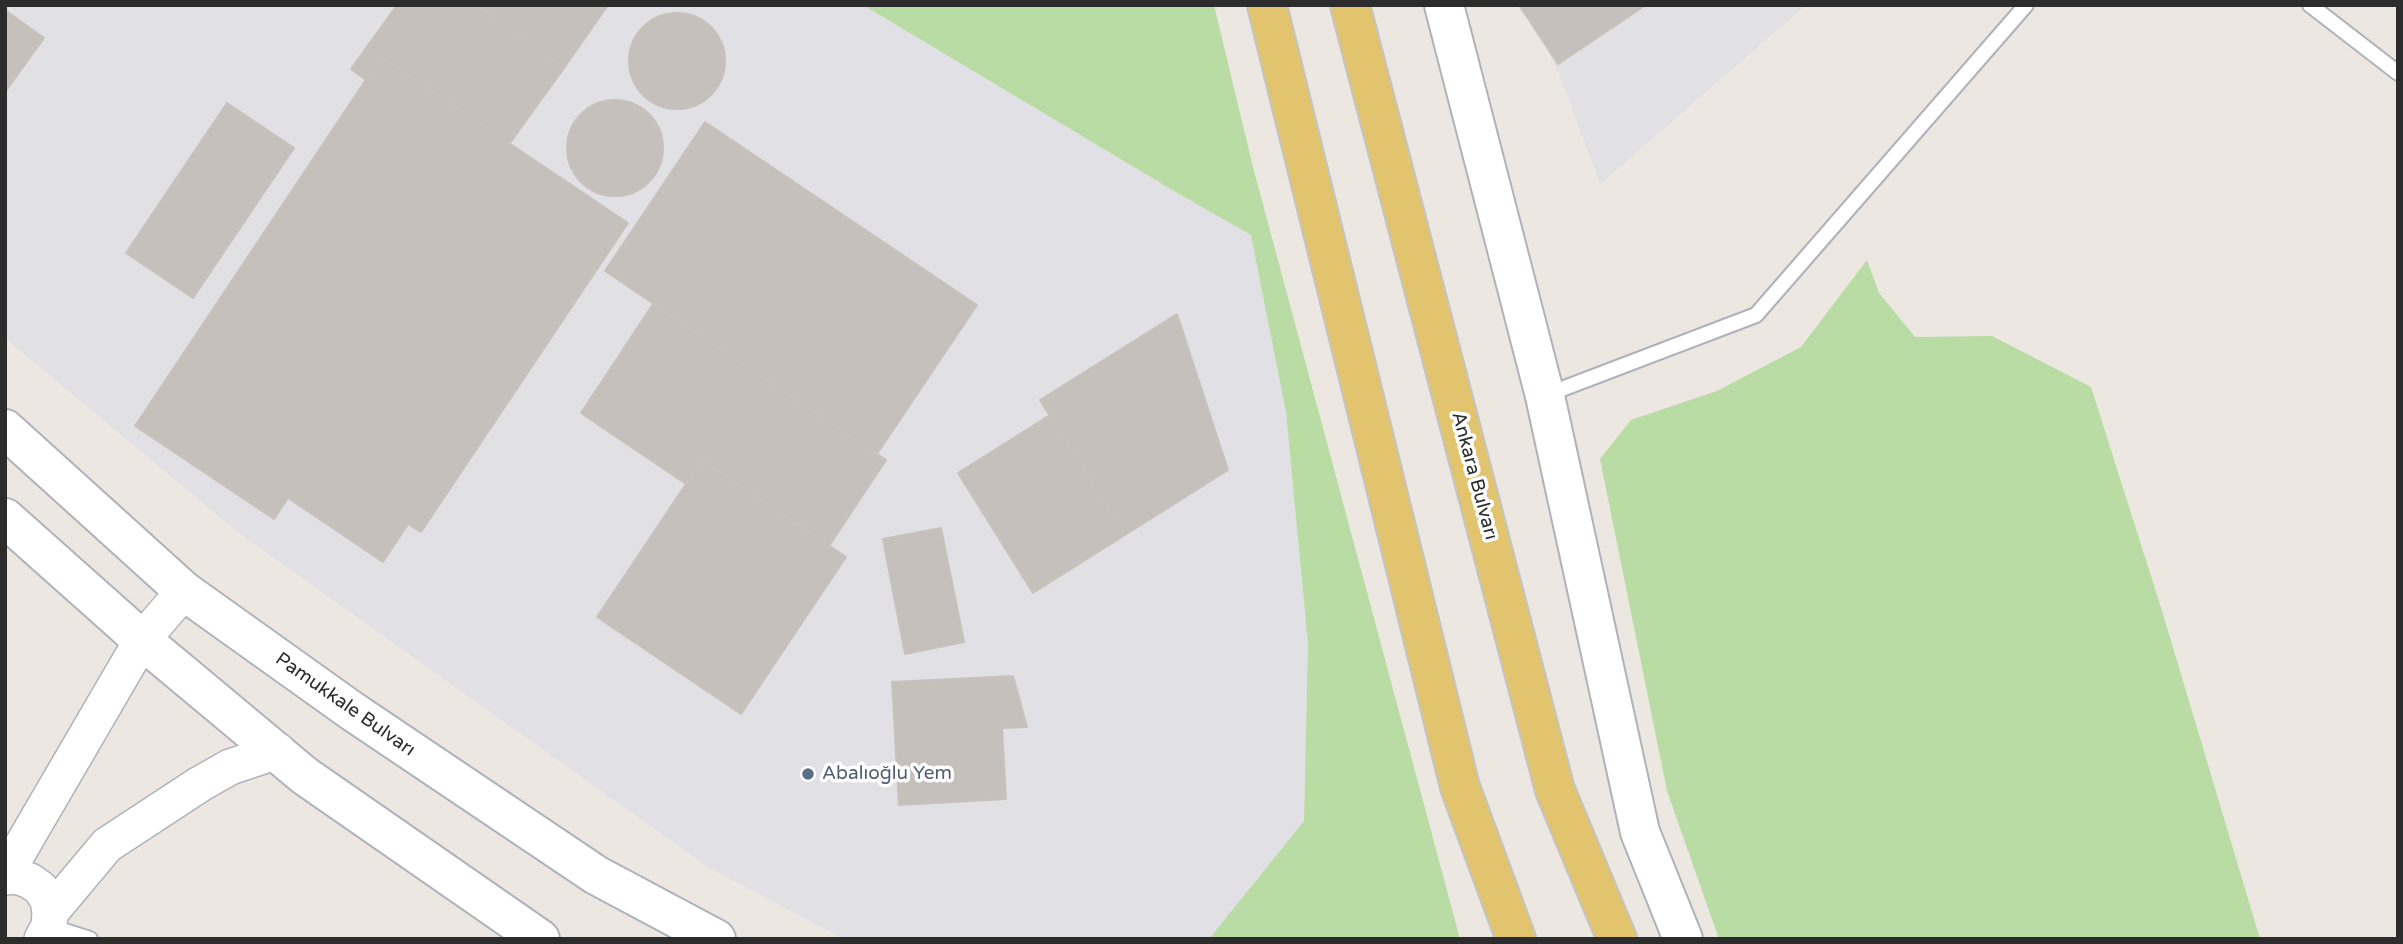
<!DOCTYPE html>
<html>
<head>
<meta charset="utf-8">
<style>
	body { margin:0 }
	#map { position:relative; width:2403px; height:944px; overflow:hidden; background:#ece7e0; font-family:"Varela Round",sans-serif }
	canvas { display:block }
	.frame { position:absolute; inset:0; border:7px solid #2c2c2c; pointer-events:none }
</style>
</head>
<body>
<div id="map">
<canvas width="2403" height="944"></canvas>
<div class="frame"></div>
</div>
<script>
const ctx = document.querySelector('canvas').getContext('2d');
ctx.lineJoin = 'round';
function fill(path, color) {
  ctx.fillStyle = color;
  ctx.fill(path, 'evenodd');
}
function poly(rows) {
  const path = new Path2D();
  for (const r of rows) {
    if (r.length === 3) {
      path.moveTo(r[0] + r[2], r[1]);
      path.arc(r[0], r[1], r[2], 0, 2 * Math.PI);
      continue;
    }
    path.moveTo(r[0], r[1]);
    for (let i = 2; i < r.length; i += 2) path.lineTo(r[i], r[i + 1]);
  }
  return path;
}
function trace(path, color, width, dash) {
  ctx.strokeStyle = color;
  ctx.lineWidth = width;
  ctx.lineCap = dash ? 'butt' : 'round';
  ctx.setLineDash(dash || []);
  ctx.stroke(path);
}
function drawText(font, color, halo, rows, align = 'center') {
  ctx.font = font + ' "Varela Round",sans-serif';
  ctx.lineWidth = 7;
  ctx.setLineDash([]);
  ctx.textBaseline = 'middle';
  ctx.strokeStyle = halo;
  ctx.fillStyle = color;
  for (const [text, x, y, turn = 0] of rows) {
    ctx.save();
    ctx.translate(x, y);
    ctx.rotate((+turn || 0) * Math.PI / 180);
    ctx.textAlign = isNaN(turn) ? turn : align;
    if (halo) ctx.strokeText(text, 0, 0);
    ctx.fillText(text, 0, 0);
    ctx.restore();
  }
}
fill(poly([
	[5,5,863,5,1174,191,1251,234,1286,412,1308,644,1304,821,1209,939,844,939,708,867,239,533,5,338],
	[1526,5,1806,5,1600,184,1560,76]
]), '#e1e0e5');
fill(poly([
	[863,5,1214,5,1253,167,1460,939,1209,939,1304,821,1308,644,1286,412,1251,235,1174,191],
	[1867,260,1879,293,1915,337,1992,336,2091,387,2163,614,2260,939,1719,939,1667,791,1600,459,1631,420,1717,391,1801,347]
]), '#b8dca3');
const building = poly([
	[397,5,476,5,564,68,510,143,381,57,366,80,351,69,397,5],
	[476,5,608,5,564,68,476,5],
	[1519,5,1646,5,1558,64,1519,5],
	[5,10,44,38,5,92,5,10],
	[677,61,48],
	[381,57,628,223,421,532,408,524,383,562,288,498,274,519,135,426,381,57],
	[615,148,48],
	[227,103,294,148,193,298,126,253,227,103],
	[705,122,977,305,877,454,605,271,705,122],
	[653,304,886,460,829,546,702,460,686,484,581,413,653,304],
	[1177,314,1228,470,1125,535,1040,400,1177,314],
	[1050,415,1125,535,1033,593,958,473,1050,415],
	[702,460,846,557,741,714,597,617,702,460],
	[941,528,964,642,905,654,883,539,941,528],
	[1013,676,1027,727,1002,728,1006,799,899,805,892,682,1013,676]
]);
fill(building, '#c5c0bc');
trace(building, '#c7c2ba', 2);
const service = poly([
	[2310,5,2398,73],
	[1546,395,1756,315,2026,5],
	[49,926,90,939]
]);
const tertiary = poly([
	[5,875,142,640,184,591],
	[5,877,17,876,30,881,40,888,48,900,50,913,49,926,42,939],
	[50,913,107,845,200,784,230,767,278,751]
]);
const secondary = poly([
	[1444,5,1545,396,1640,832,1683,939],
	[5,429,184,591,352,711,596,875,716,939],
	[5,518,142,640,305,776,540,939]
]);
const primary = poly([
	[1267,5,1460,787,1516,939],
	[1350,5,1555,790,1617,939]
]);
trace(service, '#b0b2bb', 18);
trace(tertiary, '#b0b2bb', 38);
trace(secondary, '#b0b2bb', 42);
trace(primary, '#c4c4c4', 42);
trace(service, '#fff', 14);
trace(tertiary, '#fff', 35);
trace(secondary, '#fff', 38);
trace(primary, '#e2c46f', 38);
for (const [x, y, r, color] of [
	[808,774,7,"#5c6f8a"]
]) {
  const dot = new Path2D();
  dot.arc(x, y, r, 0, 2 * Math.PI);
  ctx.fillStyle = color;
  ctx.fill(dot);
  trace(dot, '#fff', 2.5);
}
drawText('19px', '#2c2c2c', '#fff', [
	["Ankara Bulvarı",1474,476,75],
	["Pamukkale Bulvarı",345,705,35]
]);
drawText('19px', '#4e5e75', '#fff', [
	["Abalıoğlu Yem",822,774]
], 'left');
</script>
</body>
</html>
